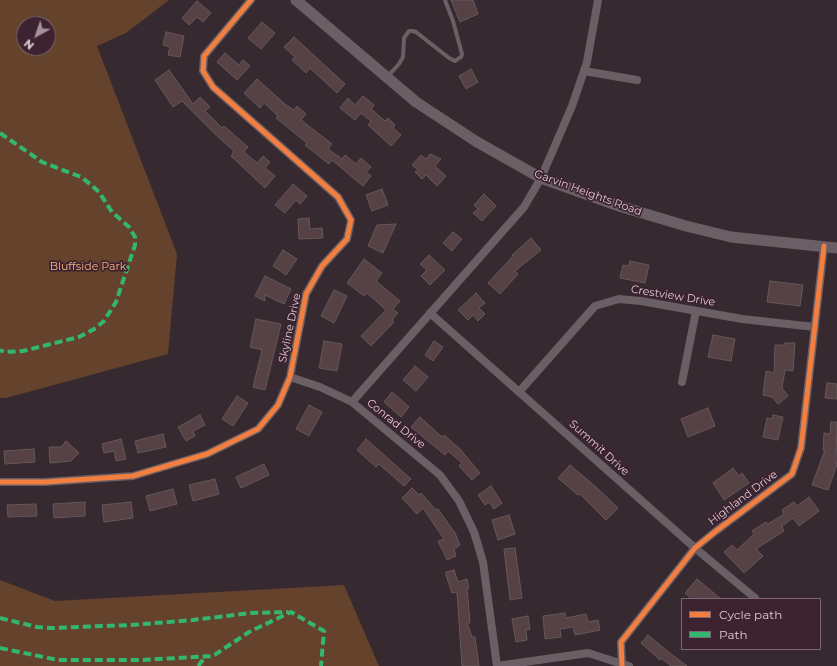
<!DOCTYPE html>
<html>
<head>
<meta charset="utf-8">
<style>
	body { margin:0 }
	#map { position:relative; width:837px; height:666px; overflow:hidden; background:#372930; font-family:Montserrat,sans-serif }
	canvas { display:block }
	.legend { position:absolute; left:681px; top:598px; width:140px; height:52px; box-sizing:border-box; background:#3d2330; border:1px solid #7d6772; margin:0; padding:5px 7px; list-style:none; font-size:12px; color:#deccd4 }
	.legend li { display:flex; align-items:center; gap:8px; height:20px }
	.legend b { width:20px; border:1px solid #7d6772 }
	.north { position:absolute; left:16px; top:16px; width:40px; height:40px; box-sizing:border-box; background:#3d2330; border:1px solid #7d6772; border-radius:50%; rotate:220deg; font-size:11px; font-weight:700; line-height:16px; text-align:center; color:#deccd4 }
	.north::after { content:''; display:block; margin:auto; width:14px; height:18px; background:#a4939b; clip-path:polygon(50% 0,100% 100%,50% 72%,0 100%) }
</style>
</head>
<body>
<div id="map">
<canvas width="837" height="666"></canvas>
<ul class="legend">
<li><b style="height:5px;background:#f27e40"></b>Cycle path</li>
<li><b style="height:5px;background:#33b770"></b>Path</li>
</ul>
<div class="north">N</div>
</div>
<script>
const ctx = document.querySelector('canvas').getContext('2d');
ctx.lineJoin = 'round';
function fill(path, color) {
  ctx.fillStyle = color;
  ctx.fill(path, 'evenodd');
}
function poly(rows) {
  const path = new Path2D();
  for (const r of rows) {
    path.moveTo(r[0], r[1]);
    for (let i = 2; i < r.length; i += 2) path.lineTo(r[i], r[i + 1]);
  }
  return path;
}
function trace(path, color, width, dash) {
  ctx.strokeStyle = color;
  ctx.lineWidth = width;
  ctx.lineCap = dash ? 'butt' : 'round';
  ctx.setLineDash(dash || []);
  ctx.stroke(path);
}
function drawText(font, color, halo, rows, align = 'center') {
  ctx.font = font + ' Montserrat,sans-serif';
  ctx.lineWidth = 3.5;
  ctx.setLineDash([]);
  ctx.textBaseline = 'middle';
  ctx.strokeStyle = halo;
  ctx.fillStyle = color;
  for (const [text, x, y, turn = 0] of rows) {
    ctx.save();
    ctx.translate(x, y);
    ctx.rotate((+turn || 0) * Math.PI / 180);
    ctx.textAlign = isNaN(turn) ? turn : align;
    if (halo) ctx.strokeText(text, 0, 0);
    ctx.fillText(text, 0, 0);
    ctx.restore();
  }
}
fill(poly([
	[0,0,169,0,126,33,97,46,177,254,168,354,6,398,0,398],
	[24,24,48,24,48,48,24,48],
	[0,580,55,601,344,585,379,666,0,666]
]), '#64422c');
const building = poly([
	[451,0,473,0,478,14,460,22,451,0],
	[197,1,211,13,203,22,197,17,189,25,182,18,197,1],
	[262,22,275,33,261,49,248,38,262,22],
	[166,32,184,36,180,57,168,55,170,47,163,45,166,32],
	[294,37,345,84,337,93,310,68,306,73,292,60,295,57,284,47,294,37],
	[225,53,239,65,243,60,250,66,237,80,217,62,225,53],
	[471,69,478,82,466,89,459,76,471,69],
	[169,70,193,104,200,97,210,107,205,111,222,128,224,126,248,147,244,152,257,163,263,156,270,162,265,168,275,176,265,188,231,156,234,151,217,136,182,101,173,107,155,80,169,70],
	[257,79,286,105,294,110,297,106,306,114,301,120,332,144,328,149,342,159,345,155,356,164,361,158,371,167,366,172,371,176,363,186,332,160,329,164,305,145,307,143,276,118,278,116,264,103,260,108,244,93,257,79],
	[363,96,374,105,371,109,385,121,388,118,395,125,393,128,401,135,391,146,368,125,371,121,361,113,355,120,340,108,348,98,355,105,363,96],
	[430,154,441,159,435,166,446,176,437,186,426,175,422,179,415,172,418,170,412,165,421,155,426,159,430,154],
	[293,184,307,196,300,204,296,200,285,213,275,205,293,184],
	[382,189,388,205,372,211,366,195,382,189],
	[484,194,496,206,482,221,473,213,478,209,474,205,484,194],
	[309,218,310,229,322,228,323,238,299,239,298,219,309,218],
	[396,224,383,253,368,246,377,225,396,224],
	[453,232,462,239,452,251,443,243,453,232],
	[531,238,541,250,515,271,518,274,500,294,488,283,513,256,512,255,531,238],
	[283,250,297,259,286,275,273,266,283,250],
	[429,255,445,270,430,285,421,276,427,270,420,264,429,255],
	[364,259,382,273,376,281,400,301,393,309,398,313,392,320,394,322,371,346,361,336,386,310,367,293,364,296,347,283,364,259],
	[630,261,649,265,645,283,620,278,623,265,629,266,630,261],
	[265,276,291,289,284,304,265,295,265,301,255,296,265,276],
	[770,281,803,285,800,306,767,302,770,281],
	[334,290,347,296,334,323,321,316,334,290],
	[476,293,485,303,479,308,485,314,478,321,473,315,468,320,458,310,476,293],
	[256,319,281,324,265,390,253,387,262,350,250,347,256,319],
	[713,335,735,339,731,361,708,357,713,335],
	[324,341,342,344,337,371,319,368,324,341],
	[434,341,443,347,433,361,425,355,434,341],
	[785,343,795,343,793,371,785,370,782,388,788,396,778,404,772,397,763,395,766,371,774,373,775,345,785,345,785,343],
	[415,366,428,377,416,391,403,380,415,366],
	[827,383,837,384,837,399,825,398,827,383],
	[392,392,409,407,401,417,384,402,392,392],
	[237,396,248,403,233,426,222,419,237,396],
	[309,405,322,412,309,436,296,429,309,405],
	[708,408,715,426,688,437,681,419,708,408],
	[200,415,205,425,193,431,195,436,186,441,178,427,200,415],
	[773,415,783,417,778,440,763,437,767,418,772,419,773,415],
	[420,417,442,437,444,435,460,449,480,473,472,480,459,466,462,463,448,451,445,455,411,427,420,417],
	[831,422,837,422,836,461,837,464,828,490,812,485,825,450,823,450,824,433,830,434,831,422],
	[163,434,166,447,138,453,135,441,163,434],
	[121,439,126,459,116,461,114,451,104,453,102,444,121,439],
	[366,439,411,479,404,486,379,464,376,467,357,450,366,439],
	[66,441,79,453,71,461,50,463,49,447,61,447,66,441],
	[34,449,35,462,5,464,4,451,34,449],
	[264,464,269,475,241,488,236,477,264,464],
	[570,465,596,487,618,508,606,520,580,494,578,495,558,478,570,465],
	[733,468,739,476,742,473,749,483,724,500,713,483,733,468],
	[215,479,219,494,193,501,189,485,215,479],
	[491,486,502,503,494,509,489,502,485,505,478,495,491,486],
	[412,488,419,495,421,493,436,510,438,509,455,533,460,545,454,549,456,556,447,560,438,541,444,539,423,508,417,514,402,498,412,488],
	[173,489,177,504,150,511,146,496,173,489],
	[809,497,819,511,799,526,793,518,782,526,784,531,756,549,763,556,744,573,724,552,732,545,737,550,754,534,752,531,766,522,768,524,784,514,782,510,794,502,797,506,809,497],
	[85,502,85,516,54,518,53,504,85,502],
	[131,502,133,518,104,522,102,505,131,502],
	[36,504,37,516,8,517,7,505,36,504],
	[509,515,515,534,498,540,492,520,509,515],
	[515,548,522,598,510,600,504,549,515,548],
	[454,570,458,582,467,579,469,588,467,588,470,623,467,623,472,637,475,637,479,666,462,666,457,592,452,593,446,575,446,572,454,570],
	[697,579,721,599,692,599,685,593,697,579],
	[565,613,566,618,586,614,588,622,598,620,600,630,575,635,573,627,560,629,561,637,545,639,543,616,565,613],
	[528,616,530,629,526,630,527,640,516,642,512,619,528,616],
	[648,635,671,654,687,666,671,666,661,658,660,660,641,643,648,635]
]);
fill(building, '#564144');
trace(building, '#65585a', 1);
trace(poly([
	[387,77,399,64,403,57,404,38,409,31,413,31,416,32,449,58,455,61,461,57,462,54,453,21,445,0]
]), '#6a5f64', 4);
trace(poly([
	[584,71,637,80],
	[430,313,695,548,755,598],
	[290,377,320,387,352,402,440,475,459,501,474,532,483,562,497,666],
	[682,382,696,311],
	[519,392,595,306,619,299,641,301,742,319,815,327],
	[352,402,524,207,541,178,572,106,587,62,598,0],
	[0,482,45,482,133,476,207,454,258,429,278,405,290,377,306,294,322,266,347,239,351,220,338,197,213,87,203,71,204,56,251,0],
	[497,666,588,653,629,666],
	[622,666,621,642,695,548,716,531,792,474,801,448,824,246]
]), '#6a5f64', 8);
trace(poly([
	[296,0,416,102,477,142,541,178,619,206,686,226,731,237,837,248]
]), '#6a5f64', 11);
trace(poly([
	[0,133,42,162,81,177,90,184,99,192,112,212,129,227,135,237,135,245,116,302,104,321,96,328,79,337,23,351,4,352,0,350],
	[0,618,37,627,52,628,131,625,193,620,251,613,288,612],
	[0,648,58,660,142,660,213,656,249,632,291,612,324,631,321,666],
	[198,666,206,656]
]), '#33b770', 4, [8, 4]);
trace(poly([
	[0,482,45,482,133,476,207,454,258,429,278,405,290,377,306,294,322,266,347,239,351,220,338,197,213,87,203,71,204,56,251,0],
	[622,666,621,642,695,548,716,531,792,474,801,448,824,246]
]), '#f27e40', 5);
drawText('11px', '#deccd4', '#3d2330', [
	["Garvin Heights Road",588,193,20],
	["Crestview Drive",673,296,9],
	["Skyline Drive",290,328,-78],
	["Conrad Drive",396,424,39],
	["Summit Drive",599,448,42],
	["Highland Drive",743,498,-37]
]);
drawText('11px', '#fcb380', '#3d2330', [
	["Bluffside Park",88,267]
]);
</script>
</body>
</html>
